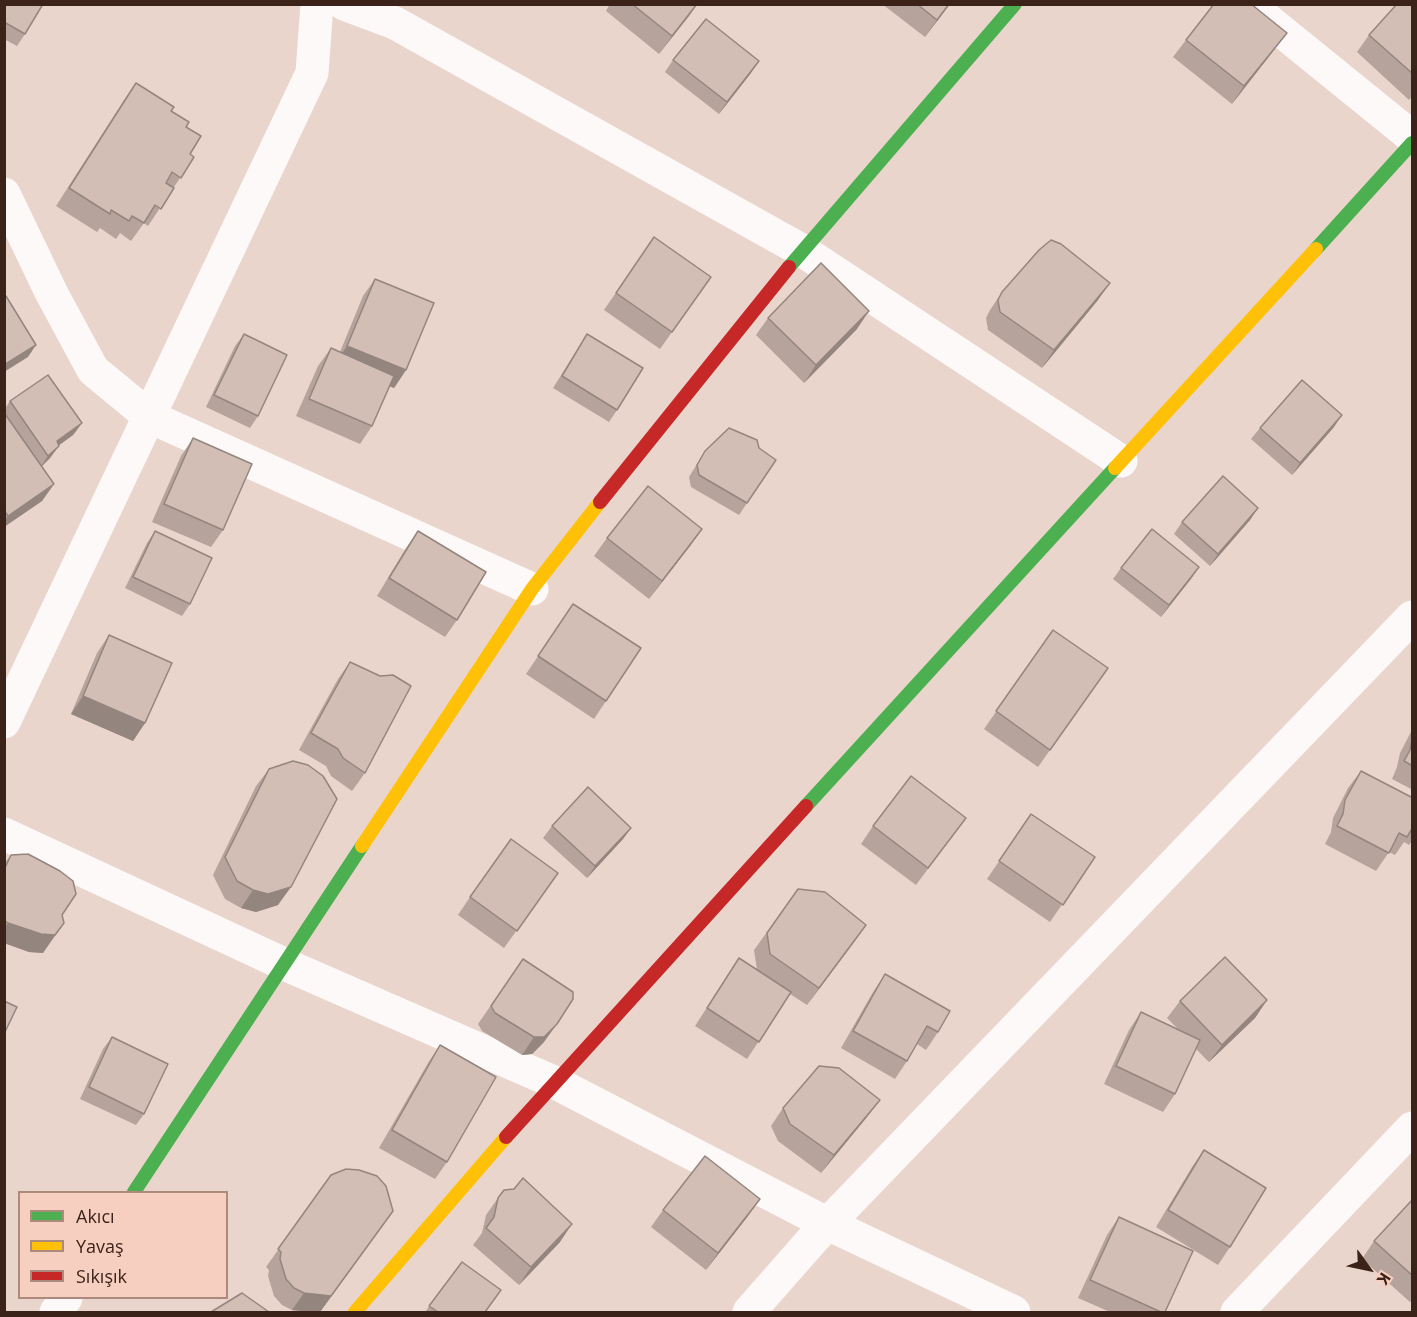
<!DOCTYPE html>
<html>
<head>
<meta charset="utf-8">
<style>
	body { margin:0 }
	#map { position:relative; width:1417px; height:1317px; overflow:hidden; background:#ead5cd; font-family:"Open Sans",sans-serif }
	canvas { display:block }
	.frame { position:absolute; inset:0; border:6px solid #3c2319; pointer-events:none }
	.legend { position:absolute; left:18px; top:1191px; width:210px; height:108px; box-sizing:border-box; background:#f7cfc0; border:2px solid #ac8a7d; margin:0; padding:8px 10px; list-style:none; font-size:18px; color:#3c2319 }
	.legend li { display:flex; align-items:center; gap:12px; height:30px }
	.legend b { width:30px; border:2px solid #ac8a7d }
	.north { position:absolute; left:1339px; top:1239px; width:60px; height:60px; -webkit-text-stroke:4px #f7cfc0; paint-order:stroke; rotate:123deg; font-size:16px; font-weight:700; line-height:24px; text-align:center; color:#3c2319 }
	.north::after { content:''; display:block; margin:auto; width:21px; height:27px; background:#3c2319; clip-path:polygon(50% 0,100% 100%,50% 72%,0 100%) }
</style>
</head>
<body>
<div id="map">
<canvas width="1417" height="1317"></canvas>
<div class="frame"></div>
<ul class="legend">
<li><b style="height:8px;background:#4caf50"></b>Akıcı</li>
<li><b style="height:8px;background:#ffc107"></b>Yavaş</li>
<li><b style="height:8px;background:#c62828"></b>Sıkışık</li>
</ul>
<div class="north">K</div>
</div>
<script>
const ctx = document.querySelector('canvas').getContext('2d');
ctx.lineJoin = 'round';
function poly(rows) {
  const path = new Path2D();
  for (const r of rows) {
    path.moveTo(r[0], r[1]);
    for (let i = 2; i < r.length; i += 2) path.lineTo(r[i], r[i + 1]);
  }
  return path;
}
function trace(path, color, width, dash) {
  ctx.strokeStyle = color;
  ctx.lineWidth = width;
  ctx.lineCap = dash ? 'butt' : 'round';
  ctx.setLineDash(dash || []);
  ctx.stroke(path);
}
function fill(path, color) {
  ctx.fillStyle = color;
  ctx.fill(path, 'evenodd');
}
trace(poly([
	[344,4,395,23,803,251,1121,461],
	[1248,4,1412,137],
	[4,194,51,292,93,370,150,417,532,589],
	[4,722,312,73,317,4],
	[4,834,284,964,554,1082,828,1224,1014,1312],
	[56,1312,66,1298],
	[749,1312,814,1238,1412,617],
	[1237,1312,1412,1128]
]), '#fcf9f8', 33);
trace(poly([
	[1316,249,1412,143],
	[789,267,1015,4],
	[806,806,1115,468],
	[134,1192,362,846]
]), '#4caf50', 14);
trace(poly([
	[1115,468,1316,249],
	[362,846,532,589,600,502],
	[355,1312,506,1137]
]), '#ffc107', 14);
trace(poly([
	[600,502,789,267],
	[506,1137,806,806]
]), '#c62828', 14);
fill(poly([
	[4,4,25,34,17,46,4,39],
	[610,4,697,4,659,54,606,11],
	[882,4,950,4,925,37],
	[1413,4,1413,95,1409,100,1357,52,1369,35],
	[1186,40,1274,50,1232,104,1173,57],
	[673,60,751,73,719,114,665,72],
	[136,83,171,111,186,127,190,154,194,157,148,226,144,223,131,241,120,233,116,239,100,228,97,232,56,206,124,100],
	[654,237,711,277,660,349,604,310],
	[375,279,406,370,394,388,389,386,372,426,360,444,296,416,318,366,331,348,340,352,363,296],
	[1002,292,1098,300,1042,368,988,330,986,318,990,310],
	[768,318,857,329,804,383,756,335],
	[244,334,258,416,250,428,206,407,235,346],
	[587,334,617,410,609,422,553,388],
	[10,401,82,423,73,435,58,446,50,458,42,466,54,484,42,501,4,527,4,410],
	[1334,427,1292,475,1251,439,1260,428],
	[193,438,223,530,211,547,152,522,181,456],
	[759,448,776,460,739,515,691,487,689,477,705,451],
	[1258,508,1250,520,1210,566,1174,534,1182,522],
	[702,529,690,546,649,599,594,556,607,538],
	[155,531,190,604,182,616,125,588,147,543],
	[418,531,457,620,445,637,377,596,406,548],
	[1199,567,1161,617,1113,579,1121,568],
	[573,604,606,701,594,719,526,674],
	[1053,630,1108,668,1038,767,984,729],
	[109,635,145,723,133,741,71,714,97,653],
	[350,662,365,773,352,791,331,776,326,766,299,750,338,679],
	[1413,728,1413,790,1392,779,1397,767,1400,753],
	[269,769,278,905,256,912,241,908,225,899,213,875,256,786],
	[1361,771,1413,798,1413,840,1409,845,1404,842,1395,855,1389,852,1376,871,1325,844,1331,832,1333,818,1348,788],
	[1031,814,1095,857,1050,922,987,879],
	[966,818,916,885,861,844,873,826],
	[552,826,631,828,623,839,587,878,543,838],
	[11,855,62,915,43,953,29,952,4,943,4,864],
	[558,873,504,948,458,915,470,897],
	[798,889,854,942,807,1005,790,994,747,1059,695,1026,739,958,757,970,754,950],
	[523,959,544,1042,532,1054,522,1055,482,1031,478,1024],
	[885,974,938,1032,926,1050,917,1044,907,1061,895,1079,841,1048,873,992],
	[1267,1000,1255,1018,1209,1062,1196,1049,1175,1094,1163,1112,1104,1084,1129,1030,1141,1012,1178,1029,1167,1018,1180,1001],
	[112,1037,144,1114,136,1125,80,1099,103,1049],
	[440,1045,447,1162,435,1179,379,1148,428,1063],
	[783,1108,867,1117,821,1173,778,1141,771,1126],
	[1204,1150,1230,1247,1218,1265,1156,1227,1192,1167],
	[331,1175,381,1228,320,1312,309,1312,292,1310,282,1305,274,1296,268,1276,269,1270,266,1267],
	[498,1198,560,1242,519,1285,473,1245,482,1233,486,1215],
	[1413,1199,1413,1299,1410,1302,1362,1259,1374,1241],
	[663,1210,748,1216,706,1270,651,1227],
	[1119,1217,1165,1312,1110,1312,1078,1298,1107,1235],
	[462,1262,485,1312,425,1312]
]), '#b5a39c');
fill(poly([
	[697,4,689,16,659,54,672,36],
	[949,4,950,4,925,37,937,20],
	[1287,33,1274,50,1232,104,1244,86],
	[759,61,751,73,719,114,727,102],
	[1110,283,1098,300,1042,368,1054,350],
	[869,311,857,329,804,383,816,365],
	[36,345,28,357,4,372,4,365],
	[347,346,406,370,394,388,335,364],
	[1342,415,1334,427,1292,475,1300,463],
	[82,423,73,435,48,453,57,441],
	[59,446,50,458,40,468,48,456],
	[54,484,42,501,4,527,4,521,8,516],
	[1258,508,1250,520,1210,566,1218,554],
	[702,529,690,546,649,599,662,581],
	[1199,567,1191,579,1161,617,1169,605],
	[83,696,145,723,133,741,71,714],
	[631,828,623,839,587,878,595,866],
	[291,887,278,905,256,912,241,908,253,890],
	[8,923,64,923,43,953,29,952,4,943,4,928],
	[866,925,854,942,807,1005,819,988],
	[1267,1000,1255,1018,1209,1062,1222,1045],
	[557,1024,544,1042,532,1054,522,1055,534,1037],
	[880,1100,867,1117,821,1173,834,1155],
	[760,1199,748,1216,706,1270,718,1253],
	[572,1224,560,1242,519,1285,531,1267],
	[381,1228,320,1312,309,1312,292,1310,304,1293]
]), '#94857f');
const building = poly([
	[4,4,43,4,25,34,4,22,4,4],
	[632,4,697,4,672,36,632,4],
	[917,4,949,4,937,20,917,4],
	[1214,4,1251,4,1287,33,1244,86,1186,40,1214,4],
	[1397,4,1413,4,1413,74,1369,35,1397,4],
	[706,19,759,61,727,102,673,60,706,19],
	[136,83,174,107,171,111,189,122,186,127,201,136,190,154,194,157,181,178,172,172,166,183,174,188,161,209,155,205,144,223,132,216,129,221,111,210,110,214,69,188,136,83],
	[654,237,711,277,672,332,616,293,654,237],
	[1051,240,1061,244,1110,283,1054,350,1000,312,998,300,1002,292,1039,250,1051,240],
	[821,263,869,311,816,365,768,318,821,263],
	[375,279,434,303,406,370,347,346,375,279],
	[6,296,36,345,4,365,4,297,6,296],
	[244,334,287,355,258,416,214,395,244,334],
	[587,334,643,368,617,410,562,376,587,334],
	[331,348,394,376,372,426,309,399,331,348],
	[48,375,82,423,57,441,59,446,48,456,10,401,48,375],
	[1302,380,1342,415,1300,463,1260,428,1302,380],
	[5,414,54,484,8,516,4,510,5,414],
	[729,428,757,440,759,448,776,460,747,503,699,475,697,465,705,451,729,428],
	[193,438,252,464,223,530,164,504,193,438],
	[1223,476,1258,508,1218,554,1182,522,1223,476],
	[648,486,702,529,662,581,607,538,648,486],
	[1152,529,1199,567,1169,605,1121,568,1152,529],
	[155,531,212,558,190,604,133,577,155,531],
	[418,531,486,572,457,620,389,578,418,531],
	[573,604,641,648,606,701,538,656,573,604],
	[1053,630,1108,668,1050,750,996,711,1053,630],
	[109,635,172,663,145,723,83,696,109,635],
	[350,662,380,676,393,675,411,686,365,773,343,758,338,749,311,733,350,662],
	[1413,734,1413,766,1404,761,1410,750,1413,734],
	[293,761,308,765,323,776,337,799,291,887,268,894,253,890,237,881,225,857,269,769,293,761],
	[1361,771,1413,798,1413,827,1407,837,1399,833,1389,853,1337,826,1343,814,1345,800,1361,771],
	[911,776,966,818,928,868,873,826,911,776],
	[588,787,631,828,595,866,552,826,588,787],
	[1031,814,1095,857,1063,905,999,861,1031,814],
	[511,839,558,873,517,931,470,897,511,839],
	[28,854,60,871,73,881,76,894,62,915,64,923,55,935,41,934,8,923,4,920,4,870,11,855,28,854],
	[798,889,825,892,866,925,819,988,770,954,767,933,798,889],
	[1225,957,1267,1000,1222,1045,1180,1001,1225,957],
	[739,958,791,992,759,1042,707,1008,739,958],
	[523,959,573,992,573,999,557,1024,544,1037,534,1037,495,1013,491,1006,523,959],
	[885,974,950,1011,938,1032,927,1026,907,1061,853,1031,885,974],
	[4,1001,17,1007,4,1034,4,1001],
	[1141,1012,1200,1040,1175,1094,1116,1066,1141,1012],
	[112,1037,168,1064,144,1114,89,1087,112,1037],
	[440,1045,496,1077,447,1162,392,1130,440,1045],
	[819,1066,839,1068,880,1100,834,1155,790,1124,783,1108,819,1066],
	[1204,1150,1266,1188,1230,1247,1168,1210,1204,1150],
	[705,1156,760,1199,718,1253,663,1210,705,1156],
	[346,1169,359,1170,377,1176,386,1186,393,1211,331,1296,304,1293,294,1288,286,1279,280,1259,281,1252,278,1249,331,1175,346,1169],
	[523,1178,572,1224,531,1267,486,1228,494,1217,498,1198,504,1190,514,1189,523,1178],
	[1413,1199,1413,1276,1374,1241,1413,1199],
	[1119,1217,1193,1251,1165,1312,1161,1312,1090,1280,1119,1217],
	[462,1262,501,1290,485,1312,438,1312,429,1306,462,1262],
	[242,1293,269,1312,210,1312,211,1312,242,1293]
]);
fill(building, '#d3beb5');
trace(building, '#94857f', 1.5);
</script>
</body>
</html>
